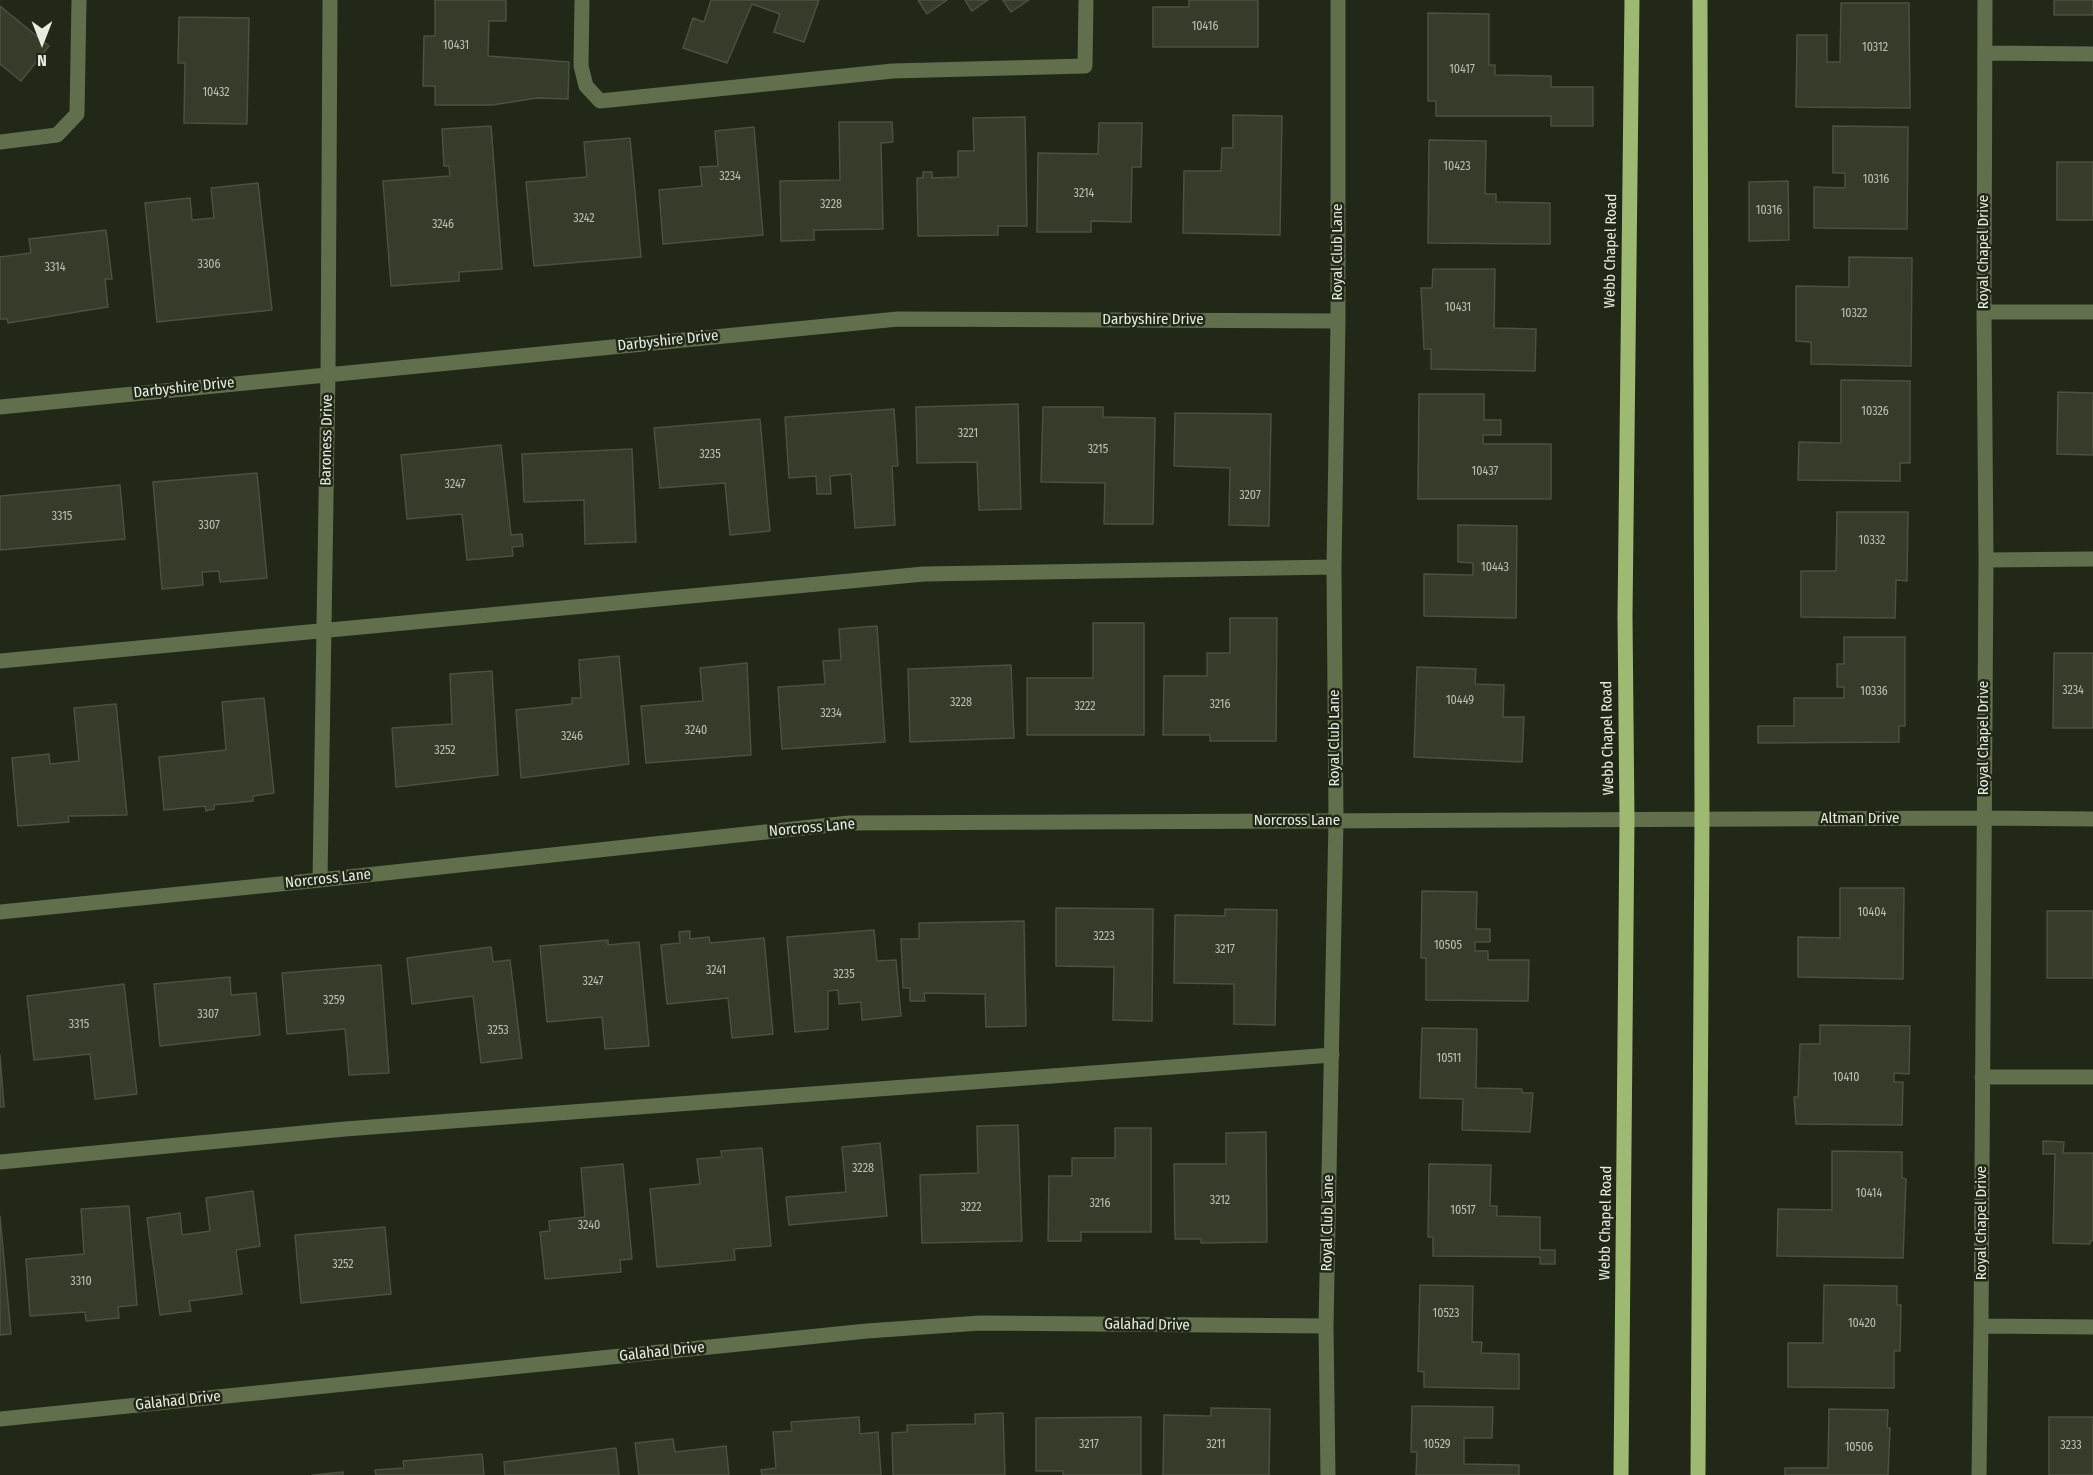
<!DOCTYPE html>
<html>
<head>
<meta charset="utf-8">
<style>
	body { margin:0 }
	#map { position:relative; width:2093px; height:1475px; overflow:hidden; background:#212817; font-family:"Fira Sans Condensed",sans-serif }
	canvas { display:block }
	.north { position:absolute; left:12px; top:12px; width:60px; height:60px; -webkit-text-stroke:4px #212817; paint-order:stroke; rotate:180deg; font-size:16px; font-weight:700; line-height:24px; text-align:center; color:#e7ece1 }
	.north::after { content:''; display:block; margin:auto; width:21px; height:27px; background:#e7ece1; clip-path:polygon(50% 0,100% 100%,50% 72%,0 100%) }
</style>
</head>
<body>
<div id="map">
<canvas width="2093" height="1475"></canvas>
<div class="north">N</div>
</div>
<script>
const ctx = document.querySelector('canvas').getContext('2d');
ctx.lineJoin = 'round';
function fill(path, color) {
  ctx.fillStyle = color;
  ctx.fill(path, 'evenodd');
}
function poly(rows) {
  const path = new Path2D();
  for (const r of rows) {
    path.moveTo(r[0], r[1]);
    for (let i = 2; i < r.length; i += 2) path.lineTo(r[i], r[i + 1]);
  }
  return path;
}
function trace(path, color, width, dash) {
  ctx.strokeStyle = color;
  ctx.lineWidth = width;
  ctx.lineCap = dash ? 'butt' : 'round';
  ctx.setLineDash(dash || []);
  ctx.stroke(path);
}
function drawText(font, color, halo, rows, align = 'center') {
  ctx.font = font + ' "Fira Sans Condensed",sans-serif';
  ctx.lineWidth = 5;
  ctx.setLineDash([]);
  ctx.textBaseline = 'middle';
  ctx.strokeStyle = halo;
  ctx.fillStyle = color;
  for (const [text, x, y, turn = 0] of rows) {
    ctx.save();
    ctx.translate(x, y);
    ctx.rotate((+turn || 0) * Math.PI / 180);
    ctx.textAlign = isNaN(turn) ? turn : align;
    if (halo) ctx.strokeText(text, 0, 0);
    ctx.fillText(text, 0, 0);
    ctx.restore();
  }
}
const building = poly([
	[435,0,506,0,506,21,489,21,488,56,569,62,568,99,537,98,492,105,435,105,435,86,423,86,424,36,435,36,435,0],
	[711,0,819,0,804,42,774,32,780,14,752,4,727,63,683,48,693,18,704,22,711,0],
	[918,0,947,0,927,14,918,0],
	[965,0,988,0,972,11,965,0],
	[1003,0,1029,0,1011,12,1003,0],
	[1189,0,1258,0,1258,47,1153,47,1153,7,1189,7,1189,0],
	[2054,0,2093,0,2093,15,2054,15,2054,0],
	[1841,3,1909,3,1910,108,1796,107,1797,35,1827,35,1827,62,1840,62,1841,3],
	[0,6,49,46,21,81,0,64,0,6],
	[1428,13,1489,14,1489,65,1495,65,1495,75,1551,76,1551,87,1593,87,1593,126,1551,126,1551,116,1436,116,1436,101,1428,101,1428,13],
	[179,17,249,18,247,124,184,123,185,63,178,63,179,17],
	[1233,115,1282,116,1280,235,1183,233,1184,171,1221,171,1222,148,1233,148,1233,115],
	[1025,117,1027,226,998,226,998,235,918,236,917,178,923,178,923,172,932,172,932,178,958,177,958,151,974,151,973,118,1025,117],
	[839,122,892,122,893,142,881,143,883,229,814,230,814,240,781,241,780,181,840,180,839,122],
	[1099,123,1142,123,1141,167,1132,167,1131,222,1091,221,1091,232,1037,232,1038,153,1098,154,1099,123],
	[491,126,502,269,459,272,459,281,391,286,383,181,450,176,449,166,444,166,442,129,491,126],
	[1833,126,1908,127,1907,229,1814,228,1814,187,1845,188,1845,173,1833,173,1833,126],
	[754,127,763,235,663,244,659,190,702,186,700,167,718,166,715,131,754,127],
	[630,138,641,257,534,266,526,182,587,177,584,142,630,138],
	[1429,140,1486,141,1485,194,1496,194,1496,202,1550,203,1550,244,1428,243,1429,140],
	[2057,162,2093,162,2093,220,2057,220,2057,162],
	[1788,181,1789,240,1749,241,1749,182,1788,181],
	[258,183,272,310,157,322,145,203,190,198,192,220,214,218,211,188,258,183],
	[106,230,112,279,105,279,108,307,8,323,7,319,0,319,0,257,31,253,29,239,106,230],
	[1849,257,1912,258,1911,366,1811,364,1811,342,1796,341,1796,286,1849,287,1849,257],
	[1433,269,1495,269,1494,328,1536,329,1535,371,1431,369,1431,349,1424,349,1421,288,1432,288,1433,269],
	[1841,380,1910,381,1910,463,1900,463,1900,481,1798,480,1799,442,1841,443,1841,380],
	[2058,392,2093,393,2093,455,2057,454,2058,392],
	[1419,394,1484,394,1484,420,1501,420,1501,435,1483,435,1483,444,1551,444,1551,499,1418,499,1419,394],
	[1018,404,1021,509,979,510,977,462,917,463,916,407,1018,404],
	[1043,407,1103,407,1103,417,1155,418,1153,524,1104,524,1105,483,1041,482,1043,407],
	[894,409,898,466,892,466,895,525,855,528,851,474,830,476,831,494,817,494,816,476,789,478,785,417,894,409],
	[1175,413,1271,414,1269,526,1229,525,1230,468,1174,466,1175,413],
	[760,419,770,531,730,535,725,483,660,488,654,428,760,419],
	[501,445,511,535,522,534,523,546,512,547,513,556,467,560,462,514,407,519,401,455,501,445],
	[632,449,636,542,585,544,584,500,524,502,522,454,632,449],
	[257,473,267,578,220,582,219,571,202,572,203,585,162,589,153,482,257,473],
	[120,485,125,539,0,550,0,496,120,485],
	[1837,512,1908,512,1907,581,1896,580,1895,618,1801,617,1801,571,1836,571,1837,512],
	[1458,525,1517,526,1516,618,1424,616,1424,574,1473,575,1473,563,1458,562,1458,525],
	[1230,618,1277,618,1276,741,1210,741,1210,735,1163,735,1164,676,1207,676,1207,653,1230,653,1230,618],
	[1093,623,1144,623,1144,735,1027,735,1027,678,1093,678,1093,623],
	[877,626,885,742,782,749,778,687,825,684,823,661,841,660,839,629,877,626],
	[1844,637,1905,637,1905,726,1899,726,1899,742,1758,743,1758,726,1794,726,1794,698,1844,698,1844,687,1837,687,1837,664,1844,664,1844,637],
	[2054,653,2093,653,2093,728,2053,728,2054,653],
	[619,656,629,764,521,778,516,710,572,704,572,698,581,698,579,660,619,656],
	[747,663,751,755,646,763,641,706,703,701,700,668,747,663],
	[1011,665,1014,738,910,742,908,669,1011,665],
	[1417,667,1476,669,1475,684,1504,685,1503,717,1524,717,1522,762,1414,757,1417,667],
	[492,671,498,775,396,787,392,728,452,724,450,674,492,671],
	[264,698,274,793,253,796,253,801,214,805,214,809,206,811,205,806,164,810,159,757,226,750,222,702,264,698],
	[116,704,127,815,68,816,69,822,18,826,12,758,49,754,50,764,79,761,74,708,116,704],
	[1840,888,1904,888,1903,979,1798,977,1798,937,1840,938,1840,888],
	[1422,891,1477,892,1476,929,1490,929,1490,942,1475,942,1475,951,1488,951,1488,960,1529,960,1528,1001,1426,1000,1426,958,1421,958,1422,891],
	[1056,908,1153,909,1152,1021,1113,1020,1114,967,1056,966,1056,908],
	[1225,909,1277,910,1275,1025,1234,1024,1234,984,1174,983,1175,915,1225,916,1225,909],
	[2047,911,2093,911,2093,978,2047,978,2047,911],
	[1024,921,1026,1026,986,1027,985,994,924,993,925,1001,910,1001,910,988,903,988,901,939,919,939,919,923,1024,921],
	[874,930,877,961,896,960,901,1016,862,1020,861,1002,839,1004,838,990,828,991,828,1029,795,1032,787,937,874,930],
	[690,931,690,939,709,937,710,943,764,938,773,1034,732,1038,728,998,667,1004,661,945,680,943,679,932,690,931],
	[608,940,608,945,639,942,649,1046,605,1049,602,1017,547,1022,540,946,608,940],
	[491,947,493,962,510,960,522,1058,481,1063,473,996,412,1004,407,958,491,947],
	[381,965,389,1073,349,1075,345,1029,287,1034,282,973,381,965],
	[230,977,231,995,256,993,260,1035,160,1046,154,984,230,977],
	[124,984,137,1094,95,1099,90,1054,34,1060,27,996,124,984],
	[1820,1025,1910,1026,1909,1074,1894,1073,1894,1082,1903,1082,1902,1125,1796,1124,1794,1097,1798,1097,1800,1044,1820,1044,1820,1025],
	[1422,1028,1477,1029,1476,1088,1522,1089,1522,1093,1533,1093,1530,1132,1462,1130,1463,1099,1420,1098,1422,1028],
	[0,1055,4,1107,0,1107,0,1055],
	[1018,1125,1022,1241,922,1243,920,1175,978,1173,977,1126,1018,1125],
	[1115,1128,1151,1128,1151,1232,1081,1232,1081,1241,1048,1241,1049,1176,1072,1176,1072,1158,1115,1158,1115,1128],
	[1266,1132,1267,1242,1201,1243,1201,1239,1175,1239,1174,1164,1226,1164,1226,1133,1266,1132],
	[2043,1141,2064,1142,2063,1153,2093,1153,2093,1241,2090,1241,2090,1244,2053,1243,2055,1154,2043,1154,2043,1141],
	[880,1143,887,1216,789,1225,786,1197,846,1192,842,1147,880,1143],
	[762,1148,771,1246,734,1249,735,1260,657,1267,650,1189,700,1184,697,1159,722,1157,721,1151,762,1148],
	[1832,1151,1902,1152,1902,1178,1906,1179,1903,1258,1777,1256,1778,1209,1832,1210,1832,1151],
	[623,1164,632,1259,620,1260,621,1272,545,1279,540,1232,550,1231,549,1221,585,1217,581,1168,623,1164],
	[1429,1164,1491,1165,1490,1206,1497,1206,1497,1216,1540,1217,1540,1250,1555,1250,1555,1264,1540,1264,1540,1257,1433,1256,1433,1237,1428,1237,1429,1164],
	[253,1191,260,1246,236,1250,242,1294,189,1301,191,1311,160,1315,147,1218,180,1213,182,1235,210,1231,206,1198,253,1191],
	[129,1206,137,1305,118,1307,119,1318,86,1321,85,1312,30,1316,26,1259,84,1254,81,1209,129,1206],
	[0,1216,11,1334,0,1335,0,1216],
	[385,1227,391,1294,301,1303,295,1235,385,1227],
	[1420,1285,1473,1286,1472,1342,1482,1342,1481,1353,1519,1354,1519,1389,1424,1387,1424,1372,1418,1371,1420,1285],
	[1824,1285,1897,1286,1897,1305,1901,1305,1900,1351,1894,1351,1894,1388,1788,1387,1788,1343,1823,1343,1824,1285],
	[1412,1406,1493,1407,1492,1438,1464,1438,1464,1464,1519,1465,1519,1475,1416,1475,1417,1452,1411,1452,1412,1406],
	[1211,1408,1270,1409,1269,1475,1163,1475,1164,1415,1211,1416,1211,1408],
	[1829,1409,1888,1410,1887,1428,1890,1428,1888,1475,1785,1475,1785,1468,1828,1468,1829,1409],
	[1003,1413,1005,1475,893,1475,892,1433,907,1432,907,1425,975,1424,975,1414,1003,1413],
	[859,1417,860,1434,878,1432,881,1475,762,1475,761,1470,776,1468,773,1432,792,1431,791,1422,859,1417],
	[1141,1417,1141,1475,1063,1475,1063,1471,1036,1471,1036,1418,1141,1417],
	[2049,1417,2093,1417,2093,1475,2049,1475,2049,1417],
	[673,1439,675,1452,726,1446,729,1475,639,1475,635,1443,673,1439],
	[616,1448,619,1475,505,1475,504,1462,616,1448],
	[482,1454,484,1475,376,1475,375,1470,404,1468,403,1461,482,1454],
	[343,1472,343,1475,312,1475,343,1472]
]);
fill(building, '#353c2a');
trace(building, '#4a513f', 1.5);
trace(poly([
	[582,0,581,66,586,86,600,101,893,71,1085,66,1086,0],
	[1985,53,2093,54],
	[0,142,57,135,77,114,79,0],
	[1984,312,2093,312],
	[0,407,898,319,1338,321],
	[1986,560,2093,559],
	[0,661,924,574,1334,567],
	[320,880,328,374,330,0],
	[0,912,320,880,849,823,1984,818,2093,819],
	[1982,1077,2093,1077],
	[0,1162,345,1129,1332,1055],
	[1981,1326,2093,1327],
	[0,1419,867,1331,980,1323,1326,1326],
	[1328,1475,1326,1326,1336,820,1334,567,1338,321,1338,0],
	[1979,1475,1981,1326,1986,560,1984,312,1985,0]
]), '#616f4d', 15);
trace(poly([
	[1621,1475,1627,820,1625,616,1632,0],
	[1698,1475,1702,820,1700,0]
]), '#9eb972', 15);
drawText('12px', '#bac0b3', null, [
	["10416",1205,27],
	["10431",456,46],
	["10312",1875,48],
	["10417",1462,70],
	["10432",216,93],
	["10423",1457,167],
	["3234",730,177],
	["10316",1876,180],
	["3214",1084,194],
	["3228",831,205],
	["10316",1769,211],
	["3242",584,219],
	["3246",443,225],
	["3306",209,265],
	["3314",55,268],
	["10431",1458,308],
	["10322",1854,314],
	["10326",1875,412],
	["3221",968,434],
	["3215",1098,450],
	["3235",710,455],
	["10437",1485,472],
	["3247",455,485],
	["3207",1250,496],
	["3315",62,517],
	["3307",209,526],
	["10332",1872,541],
	["10443",1495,568],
	["3234",2073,691],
	["10336",1874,692],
	["10449",1460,701],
	["3228",961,703],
	["3216",1220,705],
	["3222",1085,707],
	["3234",831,714],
	["3240",696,731],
	["3246",572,737],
	["3252",445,751],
	["10404",1872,913],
	["3223",1104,937],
	["10505",1448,946],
	["3217",1225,950],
	["3241",716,971],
	["3235",844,975],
	["3247",593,982],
	["3259",334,1001],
	["3307",208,1015],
	["3315",79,1025],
	["3253",498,1031],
	["10511",1449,1059],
	["10410",1846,1078],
	["3228",863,1169],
	["10414",1869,1194],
	["3212",1220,1201],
	["3216",1100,1204],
	["3222",971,1208],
	["10517",1463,1211],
	["3240",589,1226],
	["3252",343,1265],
	["3310",81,1282],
	["10523",1446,1314],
	["10420",1862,1324],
	["3217",1089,1445],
	["3211",1216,1445],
	["10529",1437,1445],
	["3233",2071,1446],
	["10506",1859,1448]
]);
drawText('15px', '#e7ece1', '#212817', [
	["Webb Chapel Road",1611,251,-89],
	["Royal Club Lane",1338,252,-90],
	["Royal Chapel Drive",1984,252,-90],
	["Darbyshire Drive",1153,320],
	["Darbyshire Drive",668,341,-6],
	["Darbyshire Drive",184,388,-6],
	["Baroness Drive",327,440,-89],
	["Royal Club Lane",1335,738,-90],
	["Webb Chapel Road",1608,738,-91],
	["Royal Chapel Drive",1984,738,-90],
	["Altman Drive",1860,819],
	["Norcross Lane",1297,821],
	["Norcross Lane",812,828,-5],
	["Norcross Lane",328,879,-6],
	["Royal Club Lane",1328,1223,-89],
	["Webb Chapel Road",1606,1223,-89],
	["Royal Chapel Drive",1982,1223,-90],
	["Galahad Drive",1147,1325,1],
	["Galahad Drive",662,1352,-6],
	["Galahad Drive",178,1401,-6]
]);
</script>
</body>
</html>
